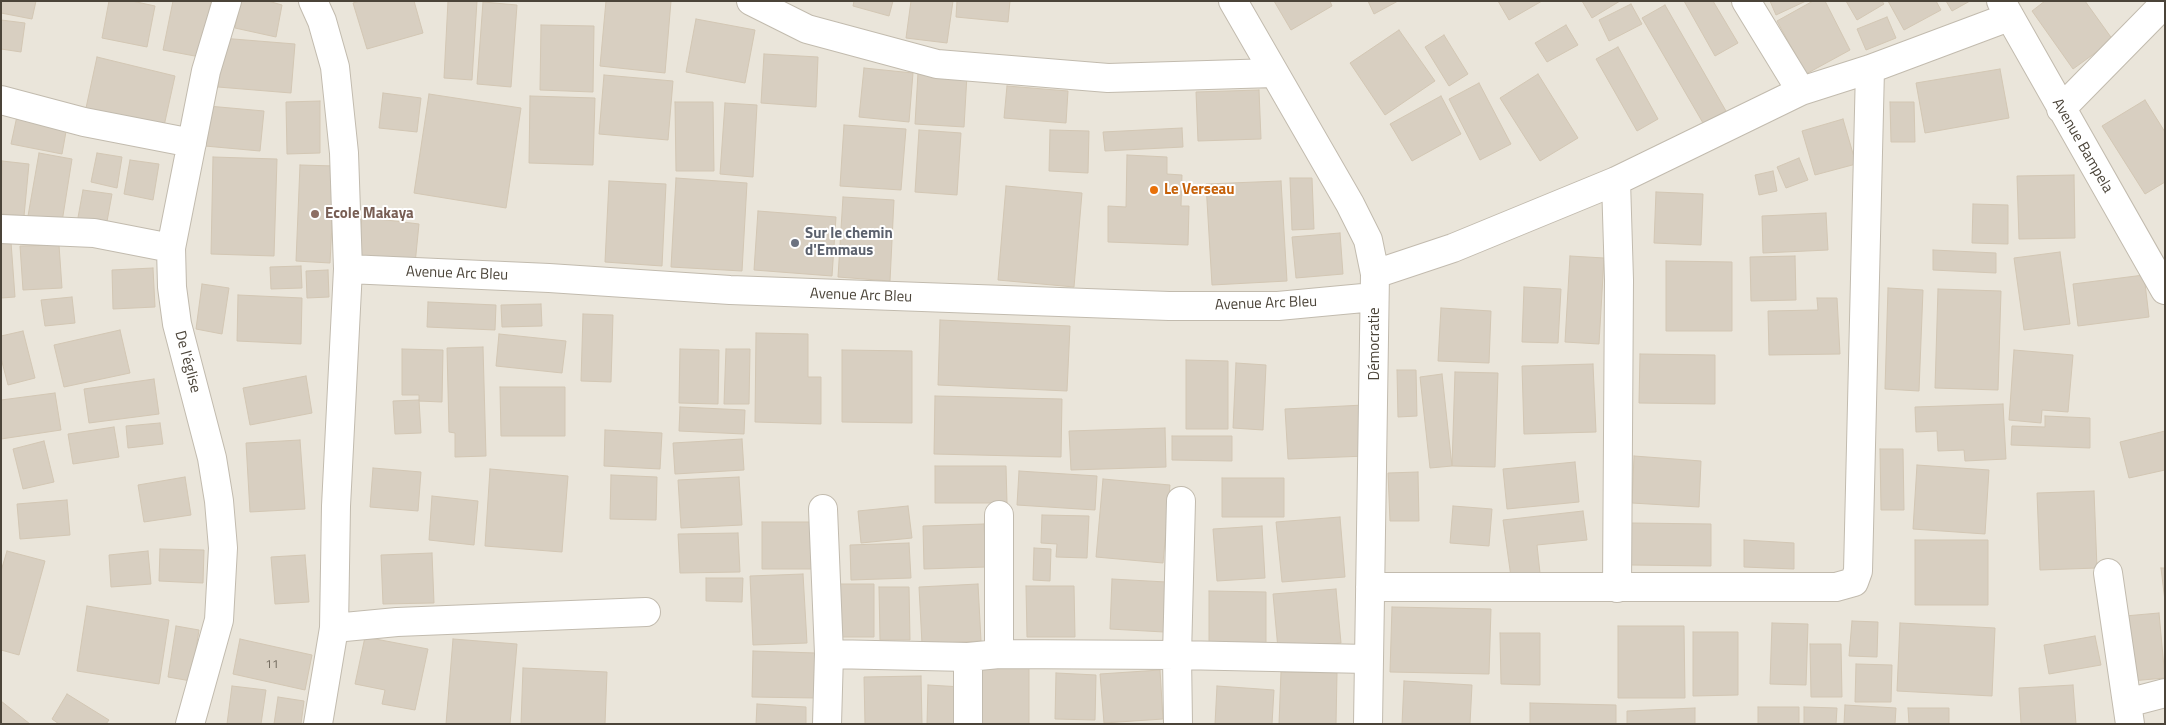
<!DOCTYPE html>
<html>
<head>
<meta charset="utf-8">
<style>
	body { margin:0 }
	#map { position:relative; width:2166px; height:725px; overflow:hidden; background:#f6f3ec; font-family:"Titillium Web",sans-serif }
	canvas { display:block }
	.frame { position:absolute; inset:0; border:2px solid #4b4439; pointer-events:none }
</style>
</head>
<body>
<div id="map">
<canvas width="2166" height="725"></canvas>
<div class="frame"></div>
</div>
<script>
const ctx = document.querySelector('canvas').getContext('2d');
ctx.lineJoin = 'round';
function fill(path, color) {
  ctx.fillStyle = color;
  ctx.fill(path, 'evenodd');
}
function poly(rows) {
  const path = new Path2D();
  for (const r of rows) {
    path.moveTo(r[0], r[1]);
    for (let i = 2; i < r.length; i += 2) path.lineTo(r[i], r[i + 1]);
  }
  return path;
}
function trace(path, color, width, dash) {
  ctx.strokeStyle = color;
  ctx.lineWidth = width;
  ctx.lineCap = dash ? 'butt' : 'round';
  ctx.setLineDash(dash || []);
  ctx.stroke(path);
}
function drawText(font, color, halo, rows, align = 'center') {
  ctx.font = font + ' "Titillium Web",sans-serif';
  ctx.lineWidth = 4;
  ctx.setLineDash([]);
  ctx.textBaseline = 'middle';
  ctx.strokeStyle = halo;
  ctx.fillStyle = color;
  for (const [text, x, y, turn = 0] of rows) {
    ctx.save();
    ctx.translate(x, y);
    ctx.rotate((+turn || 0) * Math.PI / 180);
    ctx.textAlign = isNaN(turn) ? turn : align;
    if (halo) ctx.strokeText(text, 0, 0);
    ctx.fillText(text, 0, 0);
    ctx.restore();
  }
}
fill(poly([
	[1,1,2165,1,2165,724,1,724]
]), '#eae5da');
const building = poly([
	[1,1,36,1,32,19,1,13,1,1],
	[109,1,132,1,155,6,147,47,102,38,109,1],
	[173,1,211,1,200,57,163,50,173,1],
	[240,1,268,1,282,5,276,37,235,28,240,1],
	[360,1,414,1,423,33,367,49,353,3,360,1],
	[448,1,477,1,472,80,444,78,448,1],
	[606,1,671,1,665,73,600,66,606,1],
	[854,1,893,1,889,16,853,6,854,1],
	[911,1,953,1,947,43,906,38,911,1],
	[957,1,1010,1,1008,22,956,17,957,1],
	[1274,1,1330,1,1332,6,1291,30,1274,1],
	[1368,1,1398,1,1374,14,1368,1],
	[1498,1,1542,1,1509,20,1498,1],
	[1582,1,1620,1,1592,18,1582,1],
	[1684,1,1713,1,1738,43,1715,56,1684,1],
	[1770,1,1806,1,1776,15,1770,1],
	[1813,1,1825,1,1850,50,1806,74,1777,21,1813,1],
	[1846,1,1882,1,1884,4,1857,20,1846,1],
	[1888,1,1936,1,1941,10,1904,30,1888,1],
	[1946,1,1970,1,1952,11,1946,1],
	[2045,1,2085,1,2113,40,2073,69,2032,11,2045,1],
	[483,2,517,5,511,87,477,84,483,2],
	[1631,4,1642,24,1609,41,1599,20,1631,4],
	[1665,5,1726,111,1703,123,1642,18,1665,5],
	[1887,17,1896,38,1866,50,1857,29,1887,17],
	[696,19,755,30,745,83,686,72,696,19],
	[1,20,25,23,21,52,1,49,1,20],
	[541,25,594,26,593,92,540,90,541,25],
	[1566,25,1578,45,1547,62,1535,43,1566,25],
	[1399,30,1435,81,1385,115,1350,63,1399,30],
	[1444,35,1468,74,1449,86,1425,47,1444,35],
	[221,38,295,44,291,93,218,87,221,38],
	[1618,47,1658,119,1637,131,1596,59,1618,47],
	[764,54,818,57,816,107,761,103,764,54],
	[97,57,175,76,164,126,86,108,97,57],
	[864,68,913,73,909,122,859,117,864,68],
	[2000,69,2009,118,1925,133,1916,83,2000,69],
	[918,73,967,75,964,127,915,124,918,73],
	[1538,74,1578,138,1540,161,1500,98,1538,74],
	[604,75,673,81,668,140,599,134,604,75],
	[1479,83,1511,144,1480,160,1449,99,1479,83],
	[1007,86,1068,91,1066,123,1004,118,1007,86],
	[1259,90,1261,139,1198,141,1196,92,1259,90],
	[383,93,421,98,417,132,379,128,383,93],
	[429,94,521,108,506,208,414,193,429,94],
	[530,96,595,98,593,165,529,163,530,96],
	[1441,96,1461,134,1412,161,1390,124,1441,96],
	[2145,100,2165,132,2165,182,2145,194,2102,126,2145,100],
	[320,101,320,153,287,154,286,102,320,101],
	[675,102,713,102,714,171,676,171,675,102],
	[1890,102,1914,102,1915,142,1891,142,1890,102],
	[725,103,757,105,753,177,720,174,725,103],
	[208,106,264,111,260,151,205,146,208,106],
	[17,116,67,126,62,154,11,144,17,116],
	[1843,119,1856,164,1815,175,1802,131,1843,119],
	[844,125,906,129,901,190,840,186,844,125],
	[1182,128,1183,147,1105,151,1103,132,1182,128],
	[919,130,961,133,957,195,915,192,919,130],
	[1050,130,1089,131,1088,173,1049,171,1050,130],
	[39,153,72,159,62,222,28,216,39,153],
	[97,153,122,157,117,188,91,182,97,153],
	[1127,155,1167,157,1167,174,1182,175,1181,206,1189,206,1188,245,1108,242,1108,206,1126,207,1127,155],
	[213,157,277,159,274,256,211,254,213,157],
	[1799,158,1808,180,1786,188,1777,167,1799,158],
	[130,160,159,164,153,200,124,194,130,160],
	[2,161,29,164,24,216,1,214,2,161],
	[300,165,335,166,330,263,296,261,300,165],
	[1773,171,1777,191,1759,195,1755,175,1773,171],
	[2074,175,2075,238,2019,239,2017,176,2074,175],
	[676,178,747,183,742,271,671,267,676,178],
	[1290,178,1312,178,1314,229,1292,230,1290,178],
	[609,181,666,184,662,266,605,262,609,181],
	[1281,181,1287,281,1212,285,1206,184,1281,181],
	[1006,186,1082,193,1074,287,998,280,1006,186],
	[83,190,112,194,106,227,77,223,83,190],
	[1656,192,1703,194,1701,245,1654,243,1656,192],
	[843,197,894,200,890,281,838,277,843,197],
	[1973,204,2008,205,2008,244,1972,243,1973,204],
	[758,211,836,217,832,276,754,270,758,211],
	[1826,213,1828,250,1763,253,1762,216,1826,213],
	[362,217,419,224,415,264,358,257,362,217],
	[1340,233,1343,274,1296,278,1292,237,1340,233],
	[11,242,15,297,1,298,1,243,11,242],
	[59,245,62,288,23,290,20,246,59,245],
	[1933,250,1996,253,1996,273,1933,270,1933,250],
	[2060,252,2070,324,2024,330,2014,258,2060,252],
	[1570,256,1604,258,1599,344,1565,342,1570,256],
	[1795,256,1796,300,1751,301,1750,257,1795,256],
	[1666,261,1732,262,1732,331,1666,331,1666,261],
	[301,266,302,288,271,289,270,267,301,266],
	[153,268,155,307,113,309,112,270,153,268],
	[328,270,329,297,307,298,306,271,328,270],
	[2144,275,2149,317,2078,326,2073,284,2144,275],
	[202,284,229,288,222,334,196,329,202,284],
	[1524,287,1561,289,1558,343,1522,342,1524,287],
	[1888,288,1923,290,1919,391,1885,389,1888,288],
	[1938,289,2001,291,1998,390,1935,388,1938,289],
	[238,295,302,298,301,344,237,341,238,295],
	[72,297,75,323,45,326,41,300,72,297],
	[1817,298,1837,298,1840,354,1769,355,1768,311,1818,310,1817,298],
	[428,302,496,305,495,330,427,327,428,302],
	[541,304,542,326,502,327,501,305,541,304],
	[1441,308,1491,311,1489,363,1438,361,1441,308],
	[583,314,613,315,611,382,581,381,583,314],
	[940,320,1070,326,1067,391,938,385,940,320],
	[120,330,130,373,64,387,54,345,120,330],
	[23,331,35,378,8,385,1,358,1,336,23,331],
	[756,333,808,334,808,377,821,377,821,424,755,422,756,333],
	[499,334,566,341,562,373,496,366,499,334],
	[483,347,486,456,455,457,455,433,449,432,447,348,483,347],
	[402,349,443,350,442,402,419,401,419,395,402,395,402,349],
	[680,349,719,350,718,404,679,403,680,349],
	[726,349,750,349,749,404,724,404,726,349],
	[842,350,912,351,912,423,842,422,842,350],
	[2014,350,2073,355,2068,412,2042,410,2041,423,2009,420,2014,350],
	[1640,354,1715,355,1715,404,1639,403,1640,354],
	[1186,360,1228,361,1228,429,1186,429,1186,360],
	[1236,363,1266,365,1263,430,1233,428,1236,363],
	[1593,364,1596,432,1524,434,1522,366,1593,364],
	[1397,370,1416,370,1417,416,1398,417,1397,370],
	[1455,372,1498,373,1495,467,1452,466,1455,372],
	[1442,374,1452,466,1430,468,1420,377,1442,374],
	[306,376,312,413,250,425,243,388,306,376],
	[154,379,159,414,89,423,84,389,154,379],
	[500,387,565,387,565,436,501,436,500,387],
	[55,393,61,430,1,439,1,400,55,393],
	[935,396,1062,399,1061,457,934,454,935,396],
	[419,400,421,433,395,434,393,401,419,400],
	[2003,404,2006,459,1965,461,1964,450,1938,451,1937,431,1916,432,1915,407,2003,404],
	[1364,405,1367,456,1288,459,1285,409,1364,405],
	[680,407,745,410,744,434,679,431,680,407],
	[2045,416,2090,418,2090,448,2011,445,2012,426,2045,427,2045,416],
	[160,423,163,444,128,448,126,426,160,423],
	[114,427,119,457,73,464,68,434,114,427],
	[1165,428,1166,467,1071,470,1069,431,1165,428],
	[605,430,662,433,660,469,604,466,605,430],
	[2165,431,2165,470,2129,478,2120,442,2165,431],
	[1172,436,1232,436,1232,461,1172,460,1172,436],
	[742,439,744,470,675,474,673,443,742,439],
	[300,440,305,509,250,512,246,443,300,440],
	[44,441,54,482,23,489,13,449,44,441],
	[1880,449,1903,449,1904,510,1881,510,1880,449],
	[1634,456,1701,461,1699,507,1632,503,1634,456],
	[1575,462,1579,502,1507,509,1503,469,1575,462],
	[1917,465,1989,470,1985,534,1913,529,1917,465],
	[935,466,1006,466,1007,503,935,503,935,466],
	[373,468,421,472,418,511,370,507,373,468],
	[490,469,568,476,562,552,485,546,490,469],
	[1019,471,1097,476,1095,510,1017,505,1019,471],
	[1418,472,1419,521,1390,521,1388,473,1418,472],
	[611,475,657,477,656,520,610,519,611,475],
	[185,477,191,515,144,522,138,485,185,477],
	[739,477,742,525,681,528,678,480,739,477],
	[1222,478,1284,478,1284,517,1222,517,1222,478],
	[1103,479,1170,485,1163,563,1096,557,1103,479],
	[2094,491,2097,568,2040,570,2037,493,2094,491],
	[432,496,478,501,474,545,429,540,432,496],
	[67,500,70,535,20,539,17,504,67,500],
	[908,506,912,538,861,543,858,511,908,506],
	[1453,506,1492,509,1489,546,1450,543,1453,506],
	[1583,511,1587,540,1537,545,1540,573,1511,577,1503,520,1583,511],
	[1042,515,1089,516,1087,558,1056,557,1057,544,1041,543,1042,515],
	[1340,517,1345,577,1282,582,1276,522,1340,517],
	[762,522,812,522,812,569,762,569,762,522],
	[1631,523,1711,524,1711,566,1631,565,1631,523],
	[984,524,986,567,924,569,923,526,984,524],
	[1262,526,1265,578,1217,581,1213,529,1262,526],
	[738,533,740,572,680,573,678,534,738,533],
	[1744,540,1794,543,1794,569,1744,567,1744,540],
	[1915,540,1988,540,1988,605,1915,605,1915,540],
	[909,543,911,578,851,580,850,545,909,543],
	[1034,548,1051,549,1050,581,1033,580,1034,548],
	[160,549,204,550,203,583,159,581,160,549],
	[7,551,45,561,19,655,1,650,1,571,7,551],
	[148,551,151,584,111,587,109,555,148,551],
	[432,553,434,603,383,604,381,555,432,553],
	[305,555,309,602,275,604,271,557,305,555],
	[2161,568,2165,568,2165,601,2161,568],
	[803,574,807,643,753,645,750,576,803,574],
	[706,578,743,578,742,602,706,601,706,578],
	[1112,579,1166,582,1164,632,1110,629,1112,579],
	[838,584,874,584,874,637,838,637,838,584],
	[978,584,981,641,922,644,919,587,978,584],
	[1026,586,1074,586,1075,637,1027,637,1026,586],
	[879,587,909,587,910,640,880,640,879,587],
	[1336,589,1341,643,1278,649,1273,594,1336,589],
	[1209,591,1266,592,1266,644,1209,644,1209,591],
	[87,606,169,620,159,684,77,671,87,606],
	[1392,607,1491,609,1489,674,1390,672,1392,607],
	[2159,613,2165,678,2131,681,2125,616,2159,613],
	[1852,621,1878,622,1877,657,1849,656,1852,621],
	[1772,623,1808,624,1806,685,1770,684,1772,623],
	[1900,623,1995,628,1992,696,1897,691,1900,623],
	[176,626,199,630,191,681,168,677,176,626],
	[1618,626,1684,626,1685,698,1618,698,1618,626],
	[1693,632,1738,632,1738,695,1693,696,1693,632],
	[1500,633,1540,633,1540,685,1501,684,1500,633],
	[2095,636,2101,665,2049,674,2044,645,2095,636],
	[365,637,428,649,415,710,382,704,385,690,355,684,365,637],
	[240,639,312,655,305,690,233,674,240,639],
	[453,639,517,644,510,724,446,724,453,639],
	[1810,644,1841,644,1842,697,1811,697,1810,644],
	[753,651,816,653,815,698,752,697,753,651],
	[1856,664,1892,665,1891,702,1855,702,1856,664],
	[981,666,1029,666,1029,724,981,724,981,666],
	[523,668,607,672,605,724,521,724,523,668],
	[1160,670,1163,719,1104,723,1100,674,1160,670],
	[1281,672,1337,673,1336,724,1279,724,1281,672],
	[1056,673,1096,675,1095,720,1055,719,1056,673],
	[921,676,922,724,865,724,864,677,921,676],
	[1404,681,1472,685,1470,724,1402,724,1404,681],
	[928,685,962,687,961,724,927,724,928,685],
	[2073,685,2076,724,2021,724,2019,688,2073,685],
	[232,686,266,690,261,724,227,724,232,686],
	[1217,686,1274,690,1272,724,1215,724,1217,686],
	[67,694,109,720,106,724,59,724,52,719,67,694],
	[278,697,304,701,301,724,274,724,278,697],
	[1,701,30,724,1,724,1,701],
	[1530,703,1616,705,1616,724,1530,724,1530,703],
	[757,704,806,707,806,724,756,724,757,704],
	[1845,705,1896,708,1895,724,1844,724,1845,705],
	[1758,707,1799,707,1799,724,1758,724,1758,707],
	[1804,707,1837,708,1836,724,1804,724,1804,707],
	[1695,708,1695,724,1627,724,1627,711,1695,708],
	[1908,708,1949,708,1949,724,1909,724,1908,708]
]);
fill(building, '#d8cfc1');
trace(building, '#d3c7b4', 1);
const minor = poly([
	[313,1,322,21,335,67,344,153,348,269,336,506,334,628,318,724],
	[751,1,807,29,937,64,1108,78,1274,73],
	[1233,1,1350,204,1368,240,1375,274,1368,724],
	[1746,1,1801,91],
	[2001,1,2165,290],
	[1,100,84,122,192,143],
	[2061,109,2165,3],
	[1616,181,1619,280,1617,588],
	[1,229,94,233,171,248],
	[348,269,549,278,730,290,1169,306,1278,306,1374,297],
	[1375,274,1453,248,1616,181,1801,91,1870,69,2009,17],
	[823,509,829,654,827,724],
	[999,515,999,654],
	[2108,573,2130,724],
	[1370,587,1836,587,1854,582,1858,571,1870,69],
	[334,628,397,622,646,612],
	[829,654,968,657,999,654,1177,655,1368,659],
	[2127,703,2165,693],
	[190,724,219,620,223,548,219,501,212,458,177,324,172,287,171,248,206,71,227,1],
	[968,724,968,657],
	[1178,724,1177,655,1181,501]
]);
trace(minor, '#c2bbae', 30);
trace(minor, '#fff', 28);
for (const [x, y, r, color] of [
	[1154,190,5,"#e8710a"],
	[315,214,5,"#8d6e63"],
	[795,243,5,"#6b7280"]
]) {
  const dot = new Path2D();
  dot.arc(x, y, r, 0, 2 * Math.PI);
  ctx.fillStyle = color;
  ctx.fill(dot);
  trace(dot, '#fff', 2);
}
drawText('12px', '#6e675b', null, [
	["11",272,665]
]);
drawText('15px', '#4b4439', '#fff', [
	["Avenue Bampela",2082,146,60],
	["Avenue Arc Bleu",457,274,2],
	["Avenue Arc Bleu",861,296,2],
	["Avenue Arc Bleu",1266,304,-2],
	["Démocratie",1375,344,-90],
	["De l'église",187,362,75]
]);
drawText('bold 15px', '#c56008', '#fff', [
	["Le Verseau",1164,190]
], 'left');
drawText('bold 15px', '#785e54', '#fff', [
	["Ecole Makaya",325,214]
], 'left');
drawText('bold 15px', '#5b616d', '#fff', [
	["Sur le chemin",805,234],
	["d'Emmaus",805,251]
], 'left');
</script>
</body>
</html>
